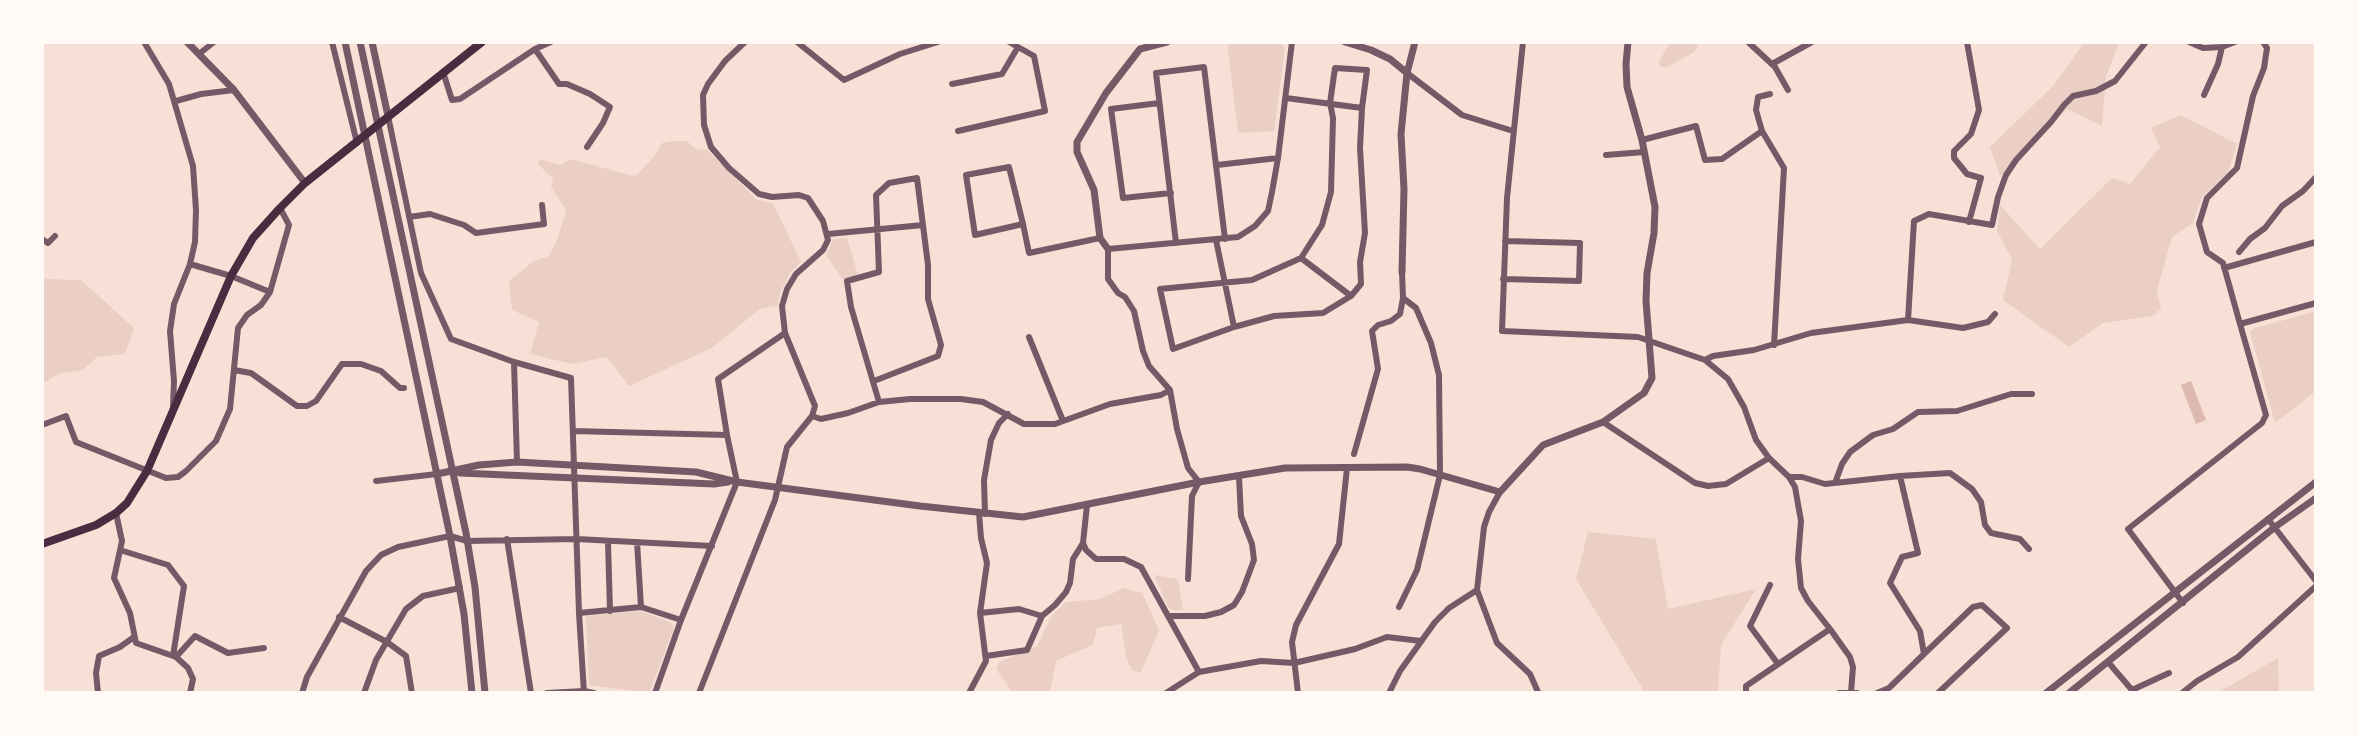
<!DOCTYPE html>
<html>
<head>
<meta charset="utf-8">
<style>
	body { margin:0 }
	#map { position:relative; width:2358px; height:735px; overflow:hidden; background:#f7e1d7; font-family:Jost,sans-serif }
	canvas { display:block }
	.frame { position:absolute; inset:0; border:44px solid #fffaf5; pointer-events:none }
</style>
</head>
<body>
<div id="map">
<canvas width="2358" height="735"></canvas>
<div class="frame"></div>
</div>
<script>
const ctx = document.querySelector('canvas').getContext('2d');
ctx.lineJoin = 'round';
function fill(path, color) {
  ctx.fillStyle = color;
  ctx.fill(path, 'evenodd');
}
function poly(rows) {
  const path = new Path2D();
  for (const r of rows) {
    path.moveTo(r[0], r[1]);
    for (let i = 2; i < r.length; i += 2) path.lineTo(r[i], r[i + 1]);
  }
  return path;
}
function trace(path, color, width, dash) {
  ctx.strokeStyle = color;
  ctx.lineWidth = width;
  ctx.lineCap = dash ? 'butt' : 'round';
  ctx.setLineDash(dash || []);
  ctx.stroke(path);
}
fill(poly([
	[1227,42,1279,42,1285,48,1274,131,1238,133],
	[1670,42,1694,42,1698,46,1694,52,1668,67,1661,67,1659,62],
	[2084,42,2119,42,2106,77,2102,126,2067,109,2000,176,1990,147,2054,85],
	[2181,115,2237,144,2228,172,2202,197,2193,223,2172,237,2157,290,2161,309,2152,316,2103,323,2069,347,2003,300,2012,260,1997,231,2000,205,2040,249,2112,178,2130,184,2160,147,2151,128],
	[673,141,687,141,696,149,707,150,757,200,773,203,801,262,790,273,780,293,778,306,760,309,712,348,629,386,607,357,572,364,530,354,539,322,512,310,509,281,534,261,549,256,557,240,566,210,551,187,553,179,538,164,539,159,561,165,571,159,633,176,637,175,655,155,662,143],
	[847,238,858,275,843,280,826,255,833,239],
	[42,279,81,280,134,328,125,354,97,357,83,370,58,374,42,384],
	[2316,311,2316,391,2275,423,2250,332,2252,329],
	[1588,532,1656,539,1668,609,1756,589,1721,645,1718,693,1645,693,1576,579],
	[1154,575,1178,579,1183,610,1173,610,1168,607],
	[1124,588,1142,593,1159,630,1141,672,1132,671,1126,657,1121,624,1097,628,1093,645,1056,661,1050,693,1013,693,996,669,999,662,1037,646,1052,615,1066,602,1100,599],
	[640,611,672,623,674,628,649,693,589,685,586,616],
	[2278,658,2279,693,2217,693]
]), '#ebcfc5');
fill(poly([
	[2191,381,2206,420,2196,424,2181,385]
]), '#dcb8b0');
trace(poly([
	[144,42,169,84,193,166,196,210,195,242,190,264,231,276,270,292],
	[332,42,357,143],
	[797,42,844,80,900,54,938,42],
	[1523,42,1507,198,1502,331,1638,337,1705,360,1728,379,1744,407,1756,440,1769,458,1789,477,1795,487,1801,521,1798,559,1801,588,1808,601,1830,629,1746,686,1746,693],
	[1748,42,1775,67,1788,90],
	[1967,42,1979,110,1971,134,1954,151,1954,158,1967,174,1981,178,1969,222],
	[2189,42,2203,48,2222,47,2235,42],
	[535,49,559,84,567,84,590,94,610,107,603,123,587,147],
	[199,54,214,42],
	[1772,64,1812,42],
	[443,72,452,100,460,99,535,49,551,42],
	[1407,73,1462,115,1513,131],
	[952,84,1002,74,1018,47],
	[1770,94,1758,97,1756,110,1762,131,1784,168,1774,345],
	[2204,95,2218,64,2222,47],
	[176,101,201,94,234,90],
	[1159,103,1111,109,1123,198,1171,193],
	[388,116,421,273,451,339,514,362,571,378,579,613,584,693],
	[958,131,1045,111,1034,56,1009,42],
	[1642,140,1696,126,1705,160,1722,159,1762,131],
	[1606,155,1644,152],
	[1217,165,1278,158],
	[409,217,430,214,464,225,476,233,544,224,542,205],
	[1023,224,975,235,966,175,1009,167,1023,224,1029,253,1100,238],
	[828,234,923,225],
	[42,239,48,243,55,236],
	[1216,240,1234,327,1274,316,1323,313,1351,296,1361,284,1360,262,1365,233,1360,148,1362,108,1286,98],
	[1176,243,1156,73,1204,67,1225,239],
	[2239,252,2250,239,2265,228,2282,206,2303,191,2316,177],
	[1301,258,1322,225,1331,192,1333,118,1330,103,1335,68,1367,70,1362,108],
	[2224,268,2316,242],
	[1503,279,1579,281,1580,243,1505,241],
	[1908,320,1963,328,1988,322,1995,314],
	[2240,324,2223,263,2207,252,2199,224,2207,198,2237,168,2253,96,2264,68,2267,48,2263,42],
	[1234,327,1173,349,1160,289,1252,280,1301,258,1351,296],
	[1029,337,1063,421],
	[1705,360,1713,356,1754,350,1811,333,1908,320,1914,221,1929,214,1992,225,1998,197,2006,175,2016,160,2051,122,2064,105,2073,96,2096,91,2115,81,2146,42],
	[514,362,517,462],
	[234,370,251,373,297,406,307,406,316,401,342,364,361,364,381,371,400,388,404,388],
	[874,381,938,356,941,345,928,299,928,265,917,178,889,183,876,195,879,272,847,281,851,307,879,402],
	[173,406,174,381,170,331,174,304,190,264],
	[812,416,821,419,848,413,879,402,910,399,961,399,983,402,1024,424,1055,424,1110,404,1161,395,1170,390],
	[1603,422,1695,483,1708,486,1726,484,1769,458],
	[42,425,66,416,76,442,166,478,178,477,186,471,216,441,230,409,238,328,247,315,261,305,270,292,289,225,280,208],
	[573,431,727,435,737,482,681,620,655,693],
	[727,435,718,379,785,333],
	[1354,454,1378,369,1372,331,1378,325,1391,321,1400,314,1403,298],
	[1900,476,1950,473,1972,489,1981,502,1985,525,1991,533,2020,539,2029,549],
	[1789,477,1802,477,1825,484,1900,476,1918,553,1902,557,1890,583,1920,631,1924,654,1973,607,1982,605,2007,628,1938,693],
	[376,481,437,474],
	[1835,483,1842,464,1850,452,1873,435,1893,429,1918,412,1957,411,2011,394,2032,394],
	[1087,505,1083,543,1086,550,1096,559,1124,559,1141,567,1199,672,1261,661,1294,663,1355,649,1387,637,1421,641],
	[116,513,122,541,114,578,130,613,136,643,176,657,188,668,193,679,190,693],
	[985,514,984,480,991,440,999,423,1008,414],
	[2268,519,2316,581],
	[507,539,531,693],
	[608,542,610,611],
	[637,542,641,607],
	[120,550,168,565,184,586,173,656],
	[1188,579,1192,496,1199,482,1188,468,1177,429,1170,390,1149,366,1143,351,1134,311,1125,297,1118,293,1108,279,1108,249,1238,237,1255,226,1268,211,1272,192,1278,158,1292,42],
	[1770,585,1750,626,1778,664],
	[1477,590,1497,643,1530,674,1538,692],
	[2183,603,2128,529,2262,423,2266,415,2240,324,2316,303],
	[1399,607,1417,570,1440,475,1439,375,1431,343,1416,308,1403,298,1402,272],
	[579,613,641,607,681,620],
	[980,613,1019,609,1042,616],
	[1168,616,1205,616,1221,612,1234,605,1242,592,1254,560,1252,544,1241,516,1239,477],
	[339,617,387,642,406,656,412,693],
	[1830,629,1850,657,1853,667,1851,692],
	[986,656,1027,650,1042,616,1055,605,1066,592,1070,583,1073,559,1083,543],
	[176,657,195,636,228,653,264,648],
	[2108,662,2132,690,2169,673],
	[98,693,96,673,99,656,120,647,134,637],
	[302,693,307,677,366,571,381,555,398,547,450,536,467,541,576,539,712,546],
	[364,693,376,660,406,609,423,596,460,588],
	[547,693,584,691,594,693],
	[699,693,775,500,787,447,812,416,815,406,785,333,782,306,787,289,796,274,823,250,828,240,823,221,808,198,799,195,772,197,759,194,729,168,711,147,704,125,703,95,708,84,725,61,745,42],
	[969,693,986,661,980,613,987,563,981,538,979,513],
	[1166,693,1199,672],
	[1298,693,1292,642,1296,625,1339,544,1347,468],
	[1389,693,1400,671,1435,622,1449,608,1477,590,1484,527,1489,512,1500,492],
	[1839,693,1857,693],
	[1877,693,1889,688,1924,654],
	[2182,693,2197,681,2238,657,2316,586]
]), '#755966', 6);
trace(poly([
	[187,42,234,90,305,183],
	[345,42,450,536,464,614,472,693],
	[360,42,466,533,475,587,485,693],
	[372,42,388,116],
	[1345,42,1371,50,1390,59,1407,73],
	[1108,249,1100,238,1094,190,1077,152,1077,142,1106,93,1140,49,1167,42],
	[1402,272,1404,189,1401,134,1407,73,1415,42],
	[460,473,714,484,728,482],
	[437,474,479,465,517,462,696,472,737,482,920,506,1023,517,1199,482,1285,468,1407,467,1420,469,1500,492,1543,445,1603,422,1644,393,1652,378,1646,301,1647,273,1654,233,1655,207,1642,140,1627,87,1626,64,1628,42],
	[2046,693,2316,482],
	[2069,693,2275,527,2316,498]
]), '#755966', 7);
trace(poly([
	[42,544,96,525,116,513,127,503,147,471,231,276,253,238,280,208,305,183,482,42]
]), '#4a2c40', 8);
</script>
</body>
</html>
